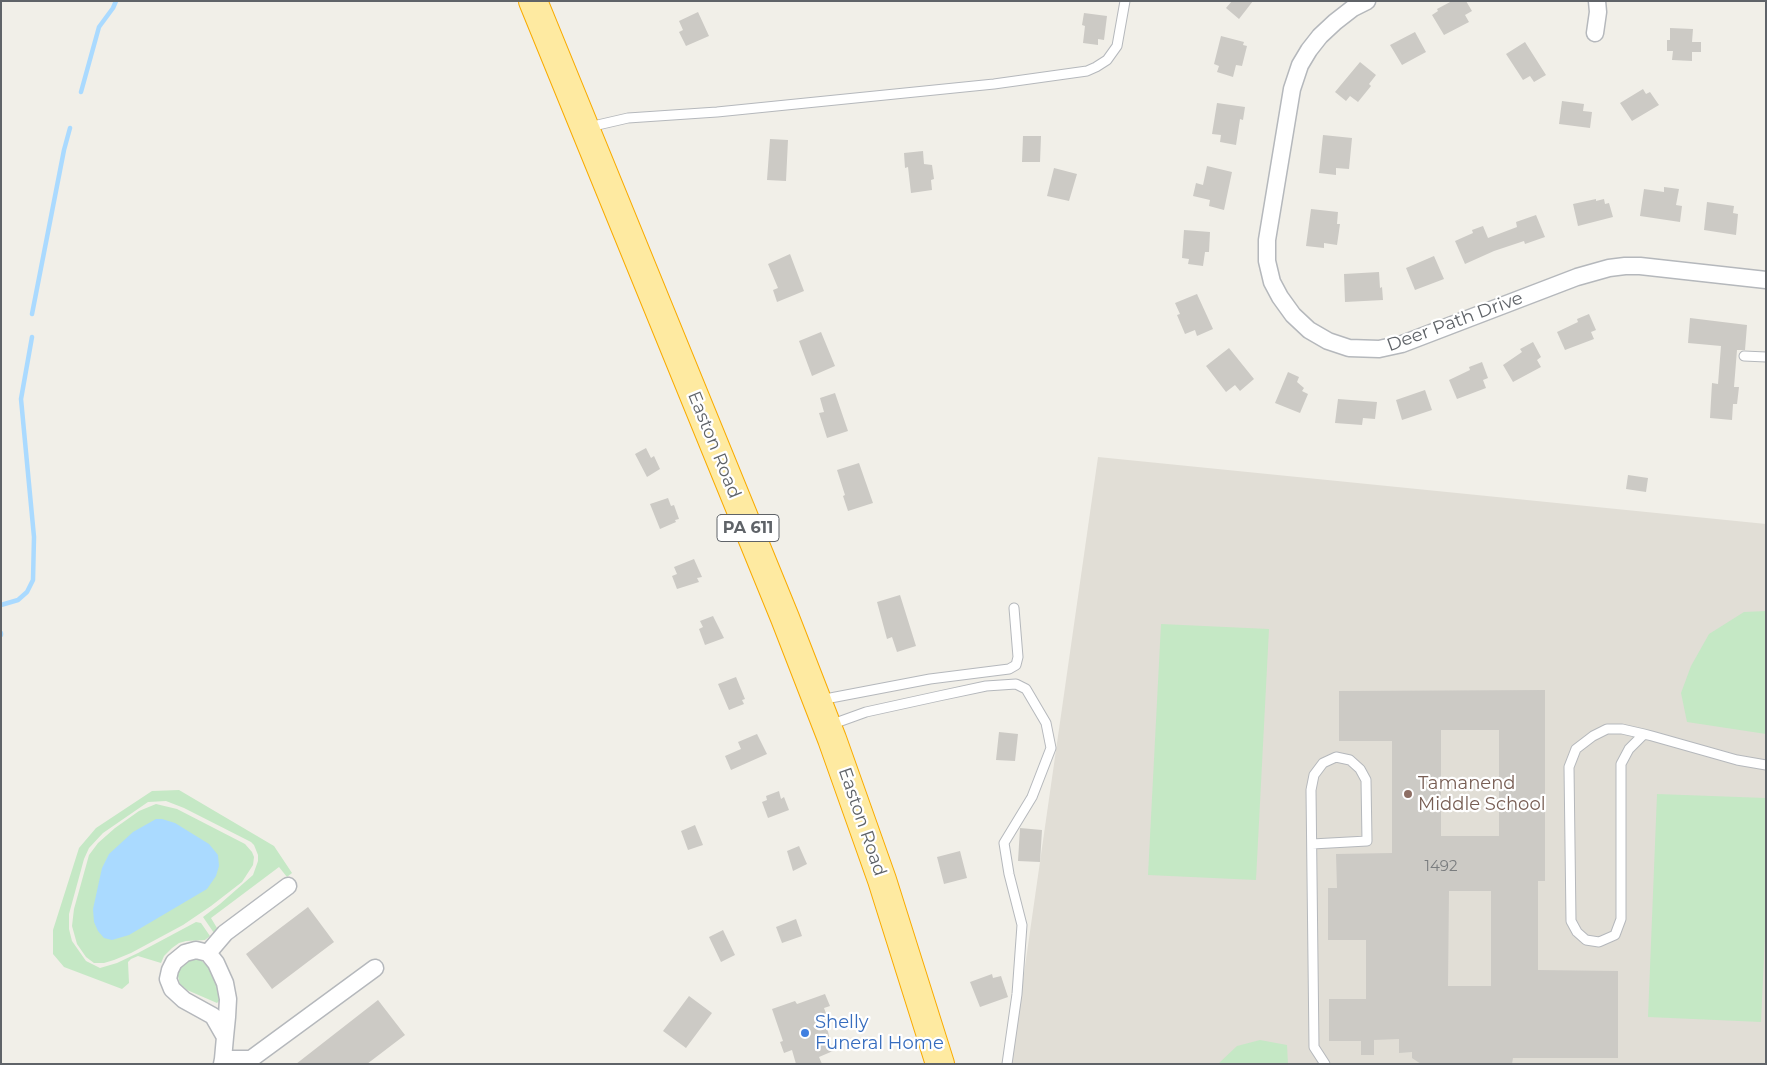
<!DOCTYPE html>
<html>
<head>
<meta charset="utf-8">
<style>
	body { margin:0 }
	#map { position:relative; width:1767px; height:1065px; overflow:hidden; background:#f1efe8; font-family:Montserrat,sans-serif }
	canvas { display:block }
	.frame { position:absolute; inset:0; border:2px solid #5f6368; pointer-events:none }
</style>
</head>
<body>
<div id="map">
<canvas width="1767" height="1065"></canvas>
<div class="frame"></div>
</div>
<script>
const ctx = document.querySelector('canvas').getContext('2d');
ctx.lineJoin = 'round';
function fill(path, color) {
  ctx.fillStyle = color;
  ctx.fill(path, 'evenodd');
}
function poly(rows) {
  const path = new Path2D();
  for (const r of rows) {
    path.moveTo(r[0], r[1]);
    for (let i = 2; i < r.length; i += 2) path.lineTo(r[i], r[i + 1]);
  }
  return path;
}
function trace(path, color, width, dash) {
  ctx.strokeStyle = color;
  ctx.lineWidth = width;
  ctx.lineCap = dash ? 'butt' : 'round';
  ctx.setLineDash(dash || []);
  ctx.stroke(path);
}
function drawText(font, color, halo, rows, align = 'center') {
  ctx.font = font + ' Montserrat,sans-serif';
  ctx.lineWidth = 4.5;
  ctx.setLineDash([]);
  ctx.textBaseline = 'middle';
  ctx.strokeStyle = halo;
  ctx.fillStyle = color;
  for (const [text, x, y, turn = 0] of rows) {
    ctx.save();
    ctx.translate(x, y);
    ctx.rotate((+turn || 0) * Math.PI / 180);
    ctx.textAlign = isNaN(turn) ? turn : align;
    if (halo) ctx.strokeText(text, 0, 0);
    ctx.fillText(text, 0, 0);
    ctx.restore();
  }
}
fill(poly([
	[1098,457,1766,524,1766,1064,1011,1064]
]), '#e1ded6');
fill(poly([
	[1766,611,1766,734,1687,722,1681,693,1691,666,1709,634,1744,612],
	[1161,624,1269,629,1256,880,1148,875],
	[179,790,274,846,292,873,287,877,279,867,211,918,217,928,214,933,203,917,220,904,253,875,258,861,258,855,254,845,251,842,184,808,166,801,148,802,103,833,89,848,84,859,69,914,69,929,72,941,86,961,100,968,117,963,138,953,196,922,201,923,210,936,205,940,186,941,179,943,172,948,164,956,161,963,138,956,131,959,128,962,129,983,122,989,64,967,53,954,53,930,79,848,96,828,152,791],
	[1657,794,1766,798,1766,915,1761,1022,1648,1017],
	[156,804,177,809,245,844,252,852,254,857,253,865,242,882,211,906,183,925,131,953,114,960,104,963,94,963,86,957,77,944,72,926,74,909,89,855,98,843,115,828,139,811],
	[192,958,201,960,208,967,218,989,219,1001,217,1003,187,990,180,984,177,973,178,969,185,961],
	[1260,1040,1287,1045,1288,1064,1218,1064,1237,1046]
]), '#c5e8c5');
fill(poly([
	[156,819,162,819,175,823,209,844,218,855,219,866,216,876,207,889,129,935,112,940,104,938,98,931,94,922,93,909,102,868,109,854,133,832]
]), '#aadaff');
trace(poly([
	[81,92,99,27,113,8,116,1],
	[32,314,64,150,70,128],
	[1,605,18,600,27,592,33,580,34,537,21,399,32,337],
	[1,633,1,635]
]), '#aadaff', 4.5);
fill(poly([
	[1232,1,1253,1,1239,19,1226,8],
	[1452,1,1466,1,1472,11,1465,15,1469,22,1444,35,1432,15,1438,11,1437,9],
	[698,12,709,36,686,46,679,32,683,30,679,21],
	[1084,13,1107,16,1104,40,1098,39,1098,45,1083,43,1085,26,1082,25],
	[1670,28,1693,29,1692,42,1701,42,1701,52,1692,52,1692,61,1672,60,1673,51,1667,51,1667,40,1670,40],
	[1415,32,1426,52,1402,65,1390,45],
	[1221,36,1244,42,1243,45,1247,46,1242,66,1236,65,1233,77,1217,72,1219,66,1214,64],
	[1525,42,1546,75,1534,82,1530,76,1523,80,1506,54],
	[1360,62,1376,75,1369,84,1371,86,1358,102,1350,96,1346,101,1335,92],
	[1643,89,1646,94,1650,92,1659,105,1632,121,1620,103],
	[1562,101,1584,104,1583,111,1592,112,1590,128,1559,124],
	[1217,103,1245,107,1243,120,1240,119,1236,145,1220,142,1221,135,1212,134],
	[1323,135,1352,138,1349,169,1336,168,1336,175,1319,173],
	[1023,136,1041,136,1040,162,1022,162],
	[770,139,788,140,786,181,767,180],
	[923,151,924,164,932,165,934,179,931,180,932,190,911,193,908,167,905,168,904,153],
	[1207,166,1232,172,1224,210,1209,206,1210,200,1193,196,1196,183,1203,185],
	[1054,168,1077,174,1069,201,1047,196],
	[1664,187,1679,189,1676,205,1682,206,1680,222,1640,216,1644,189,1664,192],
	[1596,199,1596,201,1604,199,1605,204,1609,203,1613,217,1578,226,1573,204],
	[1707,202,1734,206,1733,213,1738,214,1736,235,1704,230],
	[1311,209,1338,212,1337,224,1340,224,1337,245,1324,243,1324,248,1306,246],
	[1536,215,1545,237,1525,244,1524,241,1494,251,1465,264,1455,241,1473,233,1472,230,1483,226,1488,238,1517,227,1516,222],
	[1184,230,1210,232,1209,252,1205,252,1203,266,1188,264,1189,259,1182,258],
	[790,254,804,291,777,302,773,290,778,288,768,264],
	[1434,256,1444,279,1415,290,1406,268],
	[1379,272,1380,288,1382,287,1383,300,1345,302,1344,274],
	[1197,294,1213,329,1197,336,1195,330,1185,334,1177,315,1180,314,1175,303],
	[1589,314,1596,330,1591,332,1594,339,1565,350,1557,332,1578,322,1577,319],
	[1690,318,1747,325,1745,350,1737,350,1734,387,1739,387,1737,404,1733,404,1732,420,1710,418,1712,383,1718,384,1721,346,1688,343],
	[821,332,835,366,812,376,799,341],
	[1533,342,1541,357,1537,360,1541,367,1513,382,1503,365,1522,352,1520,349],
	[1229,348,1254,379,1240,391,1235,385,1226,392,1206,366],
	[1482,362,1488,378,1483,380,1486,388,1457,399,1449,380,1470,370,1469,367],
	[1288,372,1299,377,1297,382,1304,388,1302,391,1308,394,1300,413,1275,403],
	[1425,390,1432,410,1402,420,1396,400],
	[835,393,848,431,827,438,819,413,824,412,820,398],
	[1338,399,1377,402,1375,419,1363,418,1362,425,1335,423],
	[646,448,651,458,654,456,660,469,647,477,635,454],
	[859,463,873,503,848,511,843,496,845,495,837,470],
	[1628,475,1648,478,1646,492,1626,489],
	[668,498,671,506,674,505,679,519,675,520,676,522,660,529,650,504],
	[694,559,702,577,697,578,699,582,677,589,672,576,677,574,674,567],
	[900,595,916,646,897,652,892,637,887,639,877,602],
	[713,616,724,638,705,645,699,629,703,627,700,621],
	[736,677,745,699,742,700,744,704,729,710,718,684],
	[1545,690,1545,881,1538,881,1538,970,1618,971,1618,1058,1513,1058,1512,1064,1421,1064,1412,1058,1412,1052,1399,1053,1399,1039,1374,1040,1374,1055,1361,1055,1361,1041,1329,1041,1329,999,1366,999,1366,940,1328,940,1328,888,1337,888,1336,854,1392,853,1392,741,1339,741,1339,691],
	[1441,730,1499,730,1499,836,1441,836],
	[1449,891,1491,891,1491,986,1448,986],
	[999,732,1018,734,1015,761,996,760],
	[757,734,767,754,731,770,725,756,741,749,738,742],
	[779,791,781,799,784,797,789,810,768,818,762,802,767,800,766,796],
	[695,825,703,845,688,850,681,831],
	[1020,828,1042,830,1040,862,1018,861],
	[799,846,807,864,793,871,787,851],
	[960,851,967,878,944,884,937,857],
	[308,907,334,942,272,989,246,954],
	[796,919,802,936,782,943,776,927],
	[723,930,735,955,721,962,709,937],
	[992,974,993,978,1001,976,1008,997,980,1007,970,982],
	[825,994,830,1006,824,1008,831,1027,827,1028,833,1051,819,1057,822,1064,796,1064,792,1050,784,1053,780,1042,783,1041,772,1009,795,1001,797,1004],
	[689,996,712,1013,686,1048,663,1031],
	[378,1000,405,1035,367,1064,296,1064]
]), '#cccac5');
const service = poly([
	[589,127,628,118,717,112,994,84,1087,71,1096,67,1107,60,1117,46,1125,1],
	[1744,356,1766,357],
	[820,700,930,679,1009,669,1016,665,1018,657,1014,608],
	[830,725,866,712,939,696,986,686,1016,684,1026,689,1046,723,1051,748,1032,797,1004,843,1009,874,1022,925,1017,994,1007,1064],
	[1644,734,1629,749,1621,764,1621,919,1615,935,1599,942,1586,940,1577,932,1571,921,1569,767,1576,749,1593,736,1607,729,1622,729,1644,734,1652,736,1737,760,1766,765],
	[1312,844,1367,841,1366,780,1360,769,1350,760,1336,757,1323,763,1314,775,1311,790,1314,1047,1325,1064]
]);
const minor = poly([
	[1367,1,1353,8,1335,22,1320,36,1309,50,1300,65,1292,89,1267,240,1267,261,1272,282,1280,297,1293,315,1309,330,1328,341,1349,348,1379,349,1402,344,1577,277,1609,268,1625,266,1640,266,1766,280],
	[1595,33,1598,12,1597,1],
	[208,953,225,933,288,886],
	[223,1059,251,1059,375,968],
	[222,1064,223,1059,225,1037,227,1017,228,999,225,983,216,963,208,953,196,950,185,953,174,962,170,970,168,979,172,989,184,1000,213,1016,225,1037]
]);
const trunk = poly([
	[533,1,785,618,832,739,882,880,940,1064]
]);
trace(service, '#b5b8bc', 11);
trace(minor, '#b5b8bc', 19);
trace(trunk, '#f9ab00', 30);
trace(service, '#fff', 9);
trace(minor, '#fff', 16);
trace(trunk, '#feeaa1', 28);
for (const [x, y, r, color] of [
	[1408,794,5,"#8d6e63"],
	[805,1033,5,"#3f7fe0"]
]) {
  const dot = new Path2D();
  dot.arc(x, y, r, 0, 2 * Math.PI);
  ctx.fillStyle = color;
  ctx.fill(dot);
  trace(dot, '#fff', 2);
}
drawText('15px', '#7a7d7f', null, [
	["1492",1441,867]
]);
for (const [x, y, w] of [
	[748,528,62]
]) {
  const box = new Path2D();
  box.roundRect(x - w / 2, y - 13.5, w, 27, 4);
  ctx.fillStyle = '#fff';
  ctx.fill(box);
  trace(box, '#5f6368', 1);
}
drawText('bold 16px', '#5f6368', null, [
	["PA 611",748,528]
]);
drawText('18px', '#5f6368', '#fff', [
	["Deer Path Drive",1455,322,-20],
	["Easton Road",714,445,68],
	["Easton Road",862,822,71]
]);
drawText('18px', '#785e54', '#fff', [
	["Tamanend",1418,784],
	["Middle School",1418,805]
], 'left');
drawText('18px', '#366cbe', '#fff', [
	["Shelly",815,1023],
	["Funeral Home",815,1044]
], 'left');
</script>
</body>
</html>
